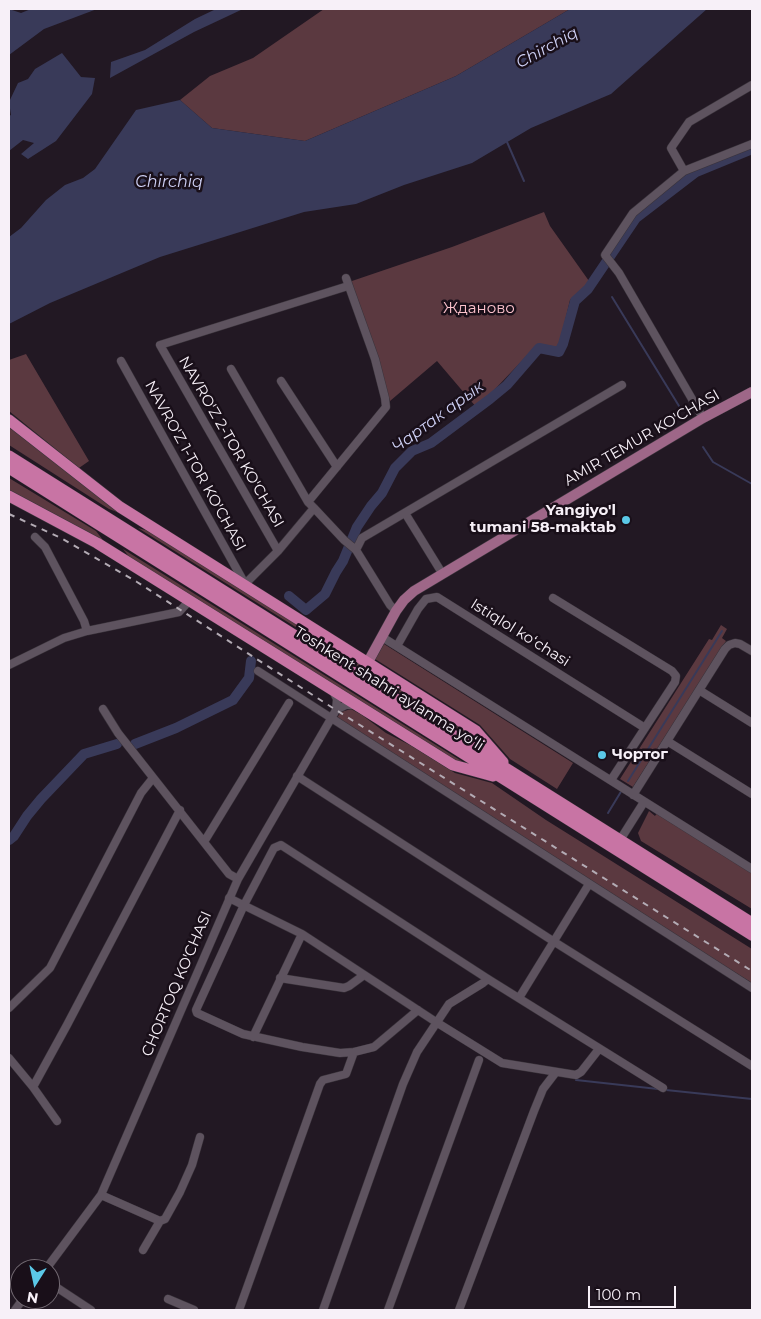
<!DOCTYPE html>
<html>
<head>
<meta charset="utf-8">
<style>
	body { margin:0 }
	#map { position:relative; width:761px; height:1319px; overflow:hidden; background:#221823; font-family:Montserrat,sans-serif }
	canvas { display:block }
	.frame { position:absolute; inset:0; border:10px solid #f7f0f8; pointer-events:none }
	.north { position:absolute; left:10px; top:1259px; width:50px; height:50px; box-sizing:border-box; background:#190f19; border:1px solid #726972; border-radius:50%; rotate:190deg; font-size:14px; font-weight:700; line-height:20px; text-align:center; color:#f7f0f8 }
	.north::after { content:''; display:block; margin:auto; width:18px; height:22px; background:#5bc8e7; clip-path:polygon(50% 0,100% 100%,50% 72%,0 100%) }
	.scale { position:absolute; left:588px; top:1286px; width:88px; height:22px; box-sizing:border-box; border:2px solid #f7f0f8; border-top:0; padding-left:6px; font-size:15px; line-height:18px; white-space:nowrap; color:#f7f0f8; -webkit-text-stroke:4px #190f19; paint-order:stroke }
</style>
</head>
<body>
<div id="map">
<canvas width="761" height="1319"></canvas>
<div class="frame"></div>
<div class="north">N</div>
<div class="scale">100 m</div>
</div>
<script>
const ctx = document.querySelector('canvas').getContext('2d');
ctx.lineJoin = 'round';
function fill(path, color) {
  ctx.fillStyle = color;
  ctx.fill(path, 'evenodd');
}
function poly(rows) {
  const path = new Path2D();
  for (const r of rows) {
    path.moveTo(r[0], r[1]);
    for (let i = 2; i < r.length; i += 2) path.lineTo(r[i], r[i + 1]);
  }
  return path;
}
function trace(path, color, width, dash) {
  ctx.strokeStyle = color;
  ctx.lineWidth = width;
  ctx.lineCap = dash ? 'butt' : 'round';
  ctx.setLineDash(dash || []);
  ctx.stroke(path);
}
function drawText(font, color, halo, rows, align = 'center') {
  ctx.font = font + ' Montserrat,sans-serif';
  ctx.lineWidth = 5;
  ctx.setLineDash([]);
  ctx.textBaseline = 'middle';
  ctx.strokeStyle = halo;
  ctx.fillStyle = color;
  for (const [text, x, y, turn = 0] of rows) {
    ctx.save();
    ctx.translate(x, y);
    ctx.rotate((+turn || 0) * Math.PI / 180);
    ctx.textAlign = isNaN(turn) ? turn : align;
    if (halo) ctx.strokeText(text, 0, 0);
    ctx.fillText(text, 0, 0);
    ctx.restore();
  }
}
fill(poly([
	[324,9,570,9,456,76,305,141,212,128,180,100,210,76,253,58],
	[544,212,550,226,589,281,581,291,570,300,559,346,556,349,537,345,477,408,437,361,390,401,349,282,452,247],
	[26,354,89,461,79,468,9,411,9,360],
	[9,427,55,462,125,515,109,509,9,445],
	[9,478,96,531,106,544,9,492],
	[138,528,153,532,474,734,480,743],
	[123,549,468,765,454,762,130,558],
	[721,625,727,629,722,638,726,641,633,787,620,779,709,639,712,640],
	[384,644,573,763,557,789,510,759,480,725,375,659],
	[351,709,362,715,386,733,410,745,455,773,492,783,546,820,752,949,752,983,590,883,336,719,341,712],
	[649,811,655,816,657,813,752,872,752,909,641,841,638,833]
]), '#5b3940');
fill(poly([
	[9,9,21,13,31,9,97,9,44,29,9,55],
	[216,9,243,9,194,32,110,78,111,62,145,50,195,19],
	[570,9,707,9,611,94,531,128,472,163,404,185,356,204,304,212,160,257,50,303,9,324,9,237,21,228,46,200,65,185,83,178,95,169,136,110,180,100,212,128,305,141,456,76],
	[62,53,81,77,95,78,92,94,56,141,28,159,21,154,34,143,23,140,9,151,9,116,11,115,9,102,18,83,28,79,35,69]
]), '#393a59');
trace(poly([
	[507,142,524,181],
	[612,297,679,406],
	[703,447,713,462,752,484],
	[628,781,722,631],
	[608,813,622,790],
	[576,1080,658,1089],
	[666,1090,752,1099]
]), '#393a59', 2);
trace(poly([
	[289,596,306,610,325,594,336,572,343,561,357,527,371,506,382,493,395,468,412,451,431,443,490,399,507,385,539,348,559,352,563,344,575,301,588,289,636,218,696,172,752,149],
	[135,744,176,728,233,700,249,678,251,661],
	[9,840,14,836,27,816,41,799,84,754,117,744]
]), '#393a59', 10);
const minor = poly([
	[684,171,671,148,689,122,752,85],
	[121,361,245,584,278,551,314,508,308,502,386,407,385,398,375,359,346,278],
	[231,369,308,502],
	[281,381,337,467],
	[703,418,619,273,605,255,633,213,684,171,752,144],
	[314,508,344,540,356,550,390,605,396,611],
	[405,513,442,573],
	[35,537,45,547,84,621,87,631],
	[356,550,362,538,622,385],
	[278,551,160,345,348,286],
	[553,598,672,671,676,676,675,682,611,780],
	[382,637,752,869],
	[397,646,418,609,426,599,437,597,645,728],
	[9,665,64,638,87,631,179,612,190,600],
	[258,671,752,988],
	[699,690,752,723],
	[333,691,337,699,336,710,346,705,356,705],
	[103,709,118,733,229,874,238,879],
	[667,741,752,794],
	[297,776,553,941,752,1066],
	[633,795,725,649,729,645,735,643,740,644,752,651],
	[620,840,644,802],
	[204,842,289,703],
	[229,898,302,934,436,1022,502,1063,576,1075,581,1072,599,1049],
	[280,978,344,988,349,986,364,975],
	[519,998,589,884],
	[9,1008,50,968,141,793,153,778],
	[418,1010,374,1047,354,1052,340,1053,302,1047,243,1034,197,1013,196,1010,244,905,274,848,281,845,488,979,663,1088],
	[253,1037,302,934],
	[9,1058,33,1087,57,1121],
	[33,1087,67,1025,180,810],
	[101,1195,160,1221],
	[143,1250,160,1221,165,1219,180,1192,192,1165,200,1137],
	[46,1269,101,1195,238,879,336,710],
	[50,1283,91,1310],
	[168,1299,194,1310],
	[15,1310,23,1299],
	[239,1310,320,1084,323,1080,346,1074,354,1052],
	[323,1310,403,1084,417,1052,449,1004,483,983,488,979],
	[388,1310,479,1060],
	[459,1310,534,1111,543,1089,556,1072]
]);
const major = poly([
	[368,662,396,611,404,600,414,591,703,418,752,392]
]);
const highway = poly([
	[9,420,120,507,476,731,503,762],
	[9,456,752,923],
	[9,468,752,935],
	[9,496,97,543,453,765,493,776]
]);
trace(minor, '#3a333b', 9);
trace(major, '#3a333b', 11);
trace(highway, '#3a333b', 12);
trace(minor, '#5e535f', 8);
trace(major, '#9e6788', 10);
trace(highway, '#c874a4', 11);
trace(poly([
	[9,514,61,538,137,582,336,710,752,971]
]), '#b3abb4', 2, [6, 6]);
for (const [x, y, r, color] of [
	[626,520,5,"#5bc8e7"],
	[602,755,5,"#5bc8e7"]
]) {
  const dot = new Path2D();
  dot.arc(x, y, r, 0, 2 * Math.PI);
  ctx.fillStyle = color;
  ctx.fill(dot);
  trace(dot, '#190f19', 2);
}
drawText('15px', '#fcc2cc', '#190f19', [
	["Жданово",479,309]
]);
drawText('15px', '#f7f0f8', '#190f19', [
	["AMIR TEMUR KO'CHASI",642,438,-30],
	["NAVRO'Z 2-TOR KO'CHASI",231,442,60],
	["NAVRO'Z 1-TOR KO'CHASI",195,466,61],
	["Istiqlol koʻchasi",520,633,32],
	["Toshkent shahri aylanma yoʻli",389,689,32],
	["CHORTOQ KO'CHASI",177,984,-67]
]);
drawText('bold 15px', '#f7f0f8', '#190f19', [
	["Yangiyo'l",616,511],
	["tumani 58-maktab",616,528],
	["Чортог",612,755,"left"]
], 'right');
drawText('italic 16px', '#cfd1f6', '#190f19', [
	["Chirchiq",547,48,-29],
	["Chirchiq",169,182],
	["Чартак арык",438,417,-36]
]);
</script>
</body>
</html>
